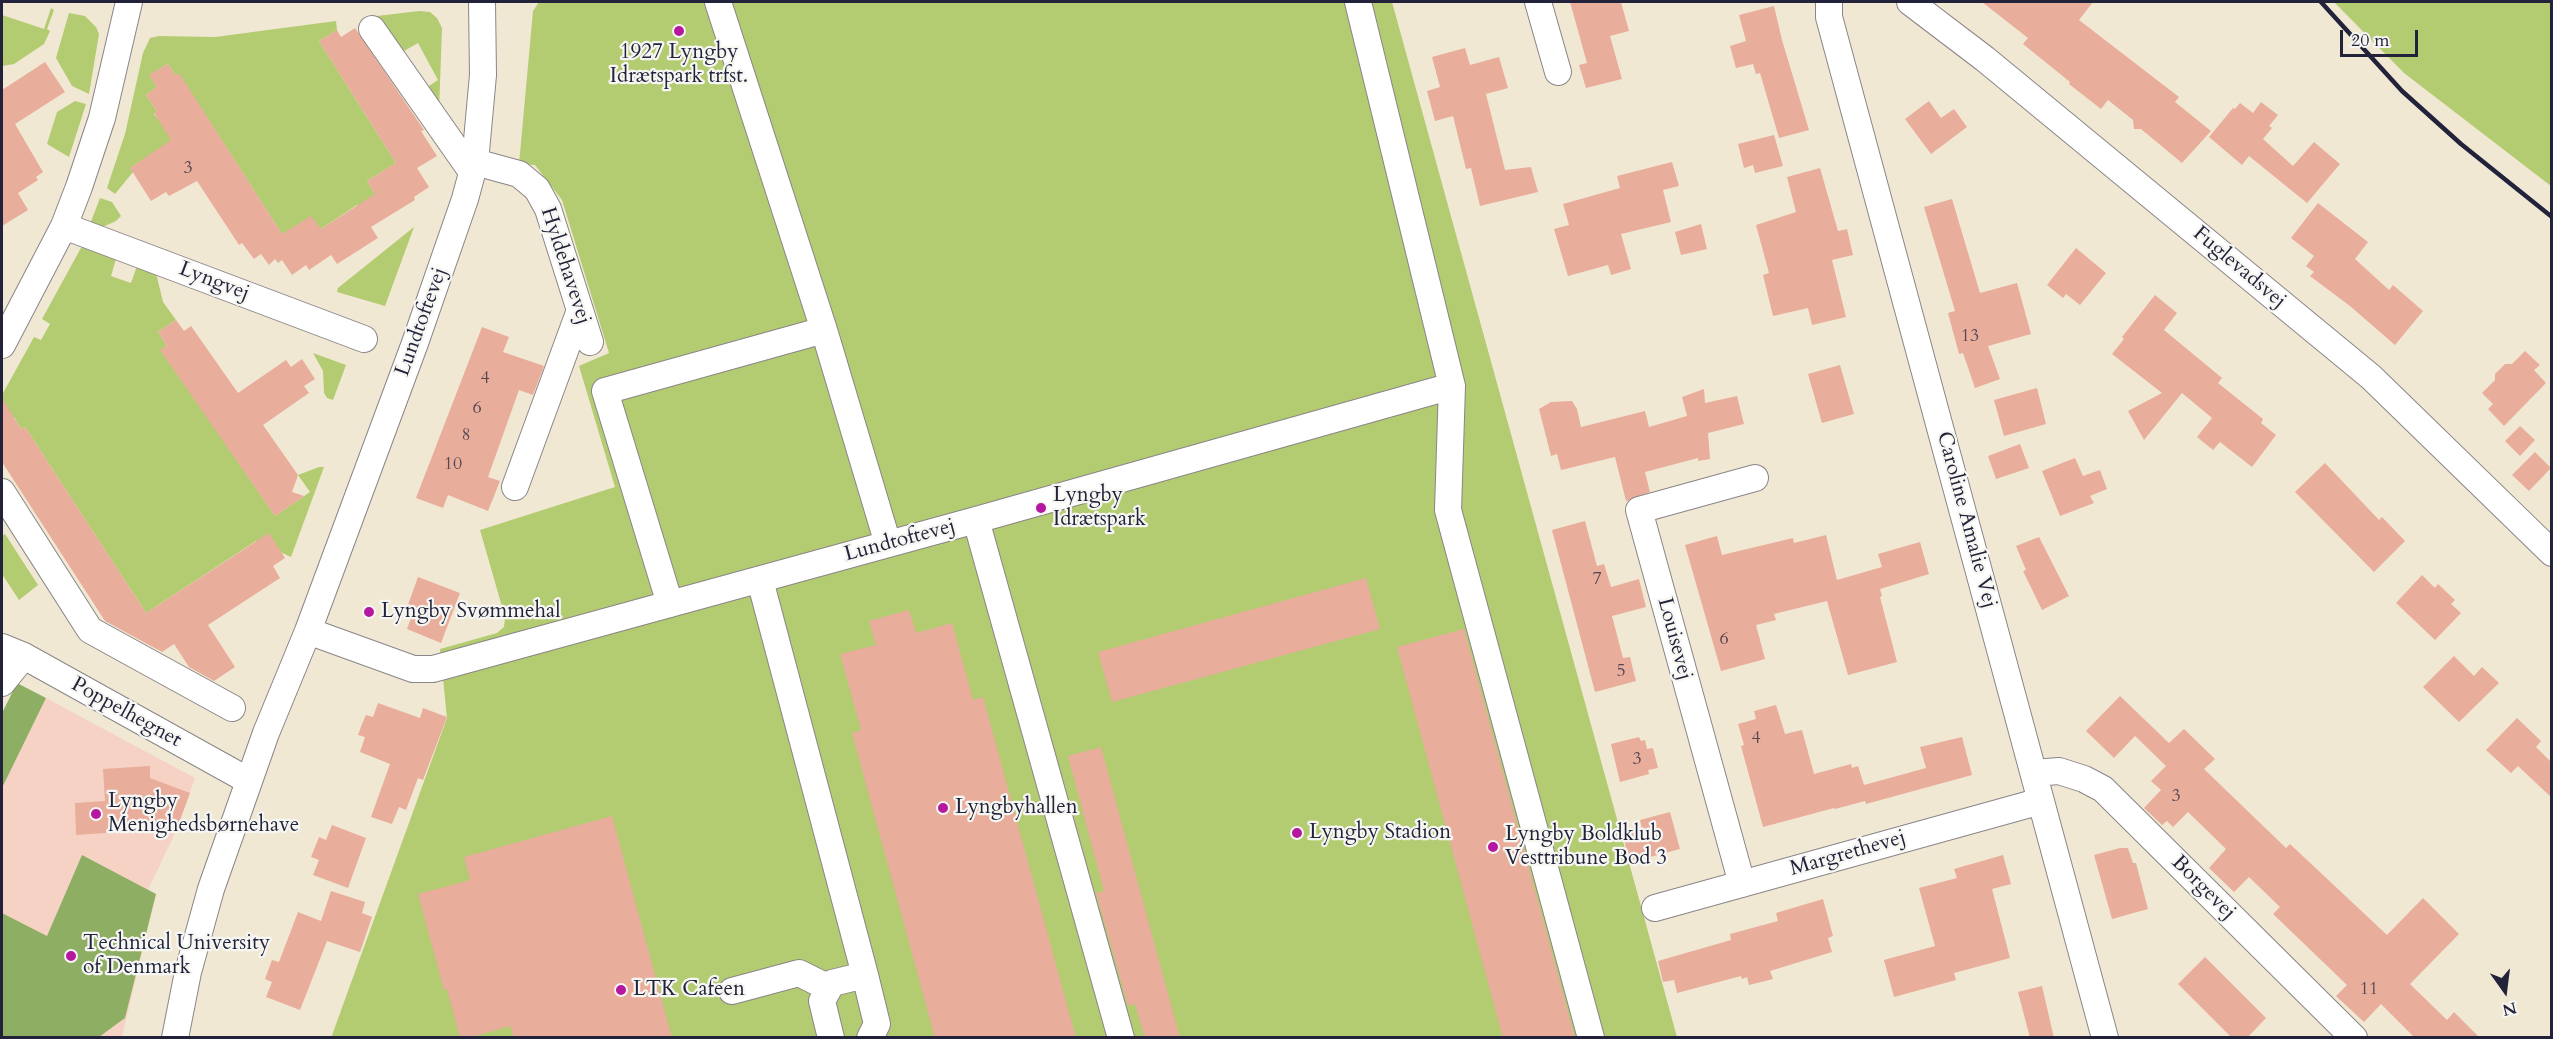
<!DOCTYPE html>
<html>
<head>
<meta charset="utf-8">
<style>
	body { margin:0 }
	#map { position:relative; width:2553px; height:1039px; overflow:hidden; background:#f1e8d4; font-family:Cardo,serif }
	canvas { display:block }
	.frame { position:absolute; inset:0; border:3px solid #22223b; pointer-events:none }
	.north { position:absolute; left:2475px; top:961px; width:60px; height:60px; -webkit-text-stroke:4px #f6f6f2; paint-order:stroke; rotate:166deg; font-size:16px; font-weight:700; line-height:24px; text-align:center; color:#22223b }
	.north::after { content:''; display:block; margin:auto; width:21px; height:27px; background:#22223b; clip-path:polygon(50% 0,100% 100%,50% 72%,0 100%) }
	.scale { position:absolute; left:2340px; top:30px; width:78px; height:27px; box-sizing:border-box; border:3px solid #22223b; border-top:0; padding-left:8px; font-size:18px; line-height:21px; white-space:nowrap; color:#22223b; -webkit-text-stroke:4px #f6f6f2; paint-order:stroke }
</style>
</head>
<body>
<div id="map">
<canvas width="2553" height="1039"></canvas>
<div class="frame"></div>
<div class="north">N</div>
<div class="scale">20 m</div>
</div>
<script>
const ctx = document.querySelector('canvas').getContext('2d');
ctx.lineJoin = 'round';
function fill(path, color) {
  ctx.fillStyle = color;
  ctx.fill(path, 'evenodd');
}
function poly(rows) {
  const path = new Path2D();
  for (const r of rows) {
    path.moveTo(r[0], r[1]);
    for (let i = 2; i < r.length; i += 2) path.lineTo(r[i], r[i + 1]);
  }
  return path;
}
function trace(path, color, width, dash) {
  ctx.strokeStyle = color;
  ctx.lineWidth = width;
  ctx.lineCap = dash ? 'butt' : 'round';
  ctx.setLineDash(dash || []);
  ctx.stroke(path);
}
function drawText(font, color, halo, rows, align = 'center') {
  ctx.font = font + ' Cardo,serif';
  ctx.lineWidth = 4.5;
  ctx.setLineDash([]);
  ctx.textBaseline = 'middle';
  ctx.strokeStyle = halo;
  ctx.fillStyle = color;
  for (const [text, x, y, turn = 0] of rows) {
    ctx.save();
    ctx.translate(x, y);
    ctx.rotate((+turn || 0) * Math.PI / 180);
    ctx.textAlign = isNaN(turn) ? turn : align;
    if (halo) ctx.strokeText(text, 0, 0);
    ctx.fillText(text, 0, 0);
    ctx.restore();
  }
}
fill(poly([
	[46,698,195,778,177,829,148,890,156,894,122,1037,2,1037,2,788]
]), '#f6d2c5');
fill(poly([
	[539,2,1392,2,1677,1037,331,1038,447,718,440,649,497,633,504,627,505,617,480,530,615,487,579,366,609,353,562,200,535,165,519,164,533,11],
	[2334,2,2551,2,2551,186,2404,73],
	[51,8,54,10,47,29,50,31,44,44,14,64,2,66,2,15,44,29],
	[419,11,430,12,437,18,442,28,439,111,424,89,438,80,418,43,404,51,412,64,409,66,377,16],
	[69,13,85,16,96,27,99,34,89,94,72,86,56,58],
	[336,21,337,30,319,41,396,163,367,181,388,214,370,225,357,205,321,229,282,234,179,74,176,76,168,64,150,75,157,87,146,95,157,111,154,114,174,139,130,168,133,172,115,194,107,188,125,134,143,53,150,38,159,36,215,37],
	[75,101,86,104,69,157,47,144,57,112],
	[100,198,112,202,121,216,116,221,98,229,90,224],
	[414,227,385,306,337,292,338,288],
	[82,246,116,259,111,276,125,281,131,283,137,266,156,273,163,302,176,320,158,332,167,346,161,350,275,516,310,492,298,475,319,467,324,467,291,557,256,541,146,613,25,427,21,429,14,417,2,425,2,395,34,337,41,340,50,324,42,319],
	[313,353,346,365,333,400,327,398,324,393,323,371],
	[5,534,38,585,19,600,2,574,2,536]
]), '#b3cb71');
fill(poly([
	[17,683,46,698,2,788,2,713],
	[82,855,156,894,125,1018,99,1037,2,1037,2,913,47,936]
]), '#8eaf63');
fill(poly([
	[1570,2,1621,2,1629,31,1610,36,1622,79,1586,88,1579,65,1587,63],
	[1982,2,2093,2,2079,20,2179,97,2175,102,2211,131,2182,163,2141,129,2134,129,2133,120,2108,100,2101,109,2069,84,2070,82,2023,44,2028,38],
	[1774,6,1782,40,1809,130,1779,138,1760,73,1756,74,1753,64,1736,68,1730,46,1746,41,1739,15],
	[355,28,424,130,421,131,437,156,417,168,429,187,414,197,415,200,371,227,378,238,337,264,331,255,309,270,306,265,292,275,282,260,278,263,275,259,269,265,261,254,254,259,242,243,239,245,197,181,169,196,166,192,151,201,130,168,171,140,154,113,157,111,146,95,157,87,149,75,168,64,176,76,179,73,282,234,311,216,321,229,375,194,367,181,396,163,319,41,337,30,341,37],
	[1465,48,1470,65,1499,57,1508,88,1486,94,1505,170,1531,167,1538,192,1480,206,1471,168,1466,169,1453,116,1435,121,1427,91,1440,87,1432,57],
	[45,62,65,92,15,124,43,172,36,177,38,180,18,193,28,210,2,226,2,90],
	[1929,101,1941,118,1954,109,1967,127,1931,154,1905,119],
	[2261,102,2278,115,2269,126,2272,128,2263,139,2293,166,2314,142,2340,164,2307,203,2249,156,2242,165,2209,137,2233,108,2235,109,2240,103,2253,113],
	[1774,135,1783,166,1755,173,1753,165,1744,168,1738,144],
	[1672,162,1679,186,1663,190,1671,222,1621,234,1631,269,1611,275,1608,265,1568,276,1554,229,1569,225,1563,204,1620,188,1617,176],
	[1820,168,1838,231,1847,229,1853,255,1832,260,1846,317,1812,325,1808,308,1773,316,1763,275,1769,273,1756,225,1796,212,1787,177],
	[1952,199,1980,293,2017,283,2031,334,1988,346,2000,379,1975,388,1963,353,1959,354,1948,313,1955,311,1924,207],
	[2318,203,2368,242,2355,259,2389,290,2393,285,2423,311,2395,345,2350,306,2310,276,2314,272,2306,266,2314,256,2291,238],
	[1701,224,1707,249,1681,255,1675,232],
	[2076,248,2106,273,2080,305,2066,294,2063,298,2047,285],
	[2155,295,2177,313,2164,330,2222,378,2218,383,2263,419,2261,423,2276,435,2252,467,2220,442,2213,450,2197,437,2212,418,2182,393,2144,440,2128,411,2162,393,2112,354,2124,339,2122,337],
	[176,320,184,331,191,326,238,393,286,360,291,367,302,359,315,379,304,386,309,393,263,425,298,475,292,492,304,496,275,516,160,350,167,346,158,332],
	[482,327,509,337,503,352,544,366,533,395,519,390,488,477,500,481,488,511,448,495,443,508,416,498],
	[2525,351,2540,365,2534,370,2546,383,2504,426,2488,409,2493,404,2482,393,2495,380,2495,374,2505,364,2512,364],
	[1840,365,1854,414,1822,423,1808,374],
	[2037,388,2046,424,2004,436,1994,400],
	[1704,389,1705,403,1737,396,1744,424,1708,433,1710,459,1698,461,1698,458,1645,472,1650,492,1626,501,1615,457,1561,470,1557,454,1551,456,1539,409,1551,402,1572,401,1577,409,1581,427,1645,411,1649,427,1687,416,1682,397],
	[2,398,21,429,25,427,146,613,269,533,285,558,273,566,280,578,208,625,235,667,214,681,189,667,174,644,162,652,105,621,2,462],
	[2520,426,2535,440,2520,456,2505,441],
	[2020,444,2029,468,1996,479,1988,456],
	[2535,452,2551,468,2529,491,2512,475],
	[2075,458,2083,476,2100,470,2107,489,2090,496,2094,503,2060,516,2042,471],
	[2325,463,2379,520,2382,517,2405,541,2374,572,2295,492],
	[1585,521,1597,566,1604,564,1611,587,1639,579,1646,607,1612,616,1623,658,1630,657,1636,681,1595,692,1552,530],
	[1826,535,1837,580,1882,567,1878,554,1920,542,1929,574,1880,589,1882,596,1880,597,1897,662,1848,675,1827,601,1774,614,1776,620,1756,625,1765,659,1721,671,1685,545,1717,536,1722,555,1793,538,1794,543],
	[2039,537,2069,596,2042,610,2023,571,2026,570,2016,546],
	[2422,575,2435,588,2438,584,2455,600,2451,604,2461,613,2435,640,2396,603],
	[418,577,460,593,441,643,407,629,412,615,405,613],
	[1366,578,1380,629,1112,702,1098,652],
	[909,610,916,633,952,623,973,700,983,697,1076,1038,935,1038,852,733,861,730,840,654,876,645,869,621],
	[1464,629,1575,1038,1503,1038,1397,647],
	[2454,656,2474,676,2482,667,2499,683,2459,722,2423,687],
	[2120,696,2169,743,2184,729,2215,759,2204,769,2286,848,2290,844,2387,935,2423,898,2459,934,2410,984,2447,1020,2454,1012,2480,1038,2415,1038,2381,1004,2364,1022,2336,996,2347,985,2273,914,2280,907,2249,877,2234,892,2209,868,2226,849,2188,812,2173,827,2167,821,2162,825,2144,808,2161,790,2151,781,2166,766,2135,736,2114,758,2086,731],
	[378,703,420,718,423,708,447,717,423,780,418,778,406,810,399,807,392,824,371,817,390,764,360,752,365,737,358,735,362,724,366,715,373,717],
	[1776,705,1785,734,1802,730,1814,774,1851,764,1852,768,1858,766,1864,785,1926,768,1920,747,1962,737,1972,775,1866,804,1865,801,1835,809,1834,808,1763,827,1741,746,1744,745,1738,724,1756,719,1754,711],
	[2517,718,2541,741,2536,747,2552,763,2552,798,2518,766,2511,773,2486,750],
	[1639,737,1641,741,1645,740,1647,749,1653,748,1658,768,1648,770,1649,774,1620,782,1611,744],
	[1101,747,1180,1038,1145,1038,1135,1004,1128,1006,1096,893,1104,891,1068,756],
	[150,766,150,778,190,793,177,828,76,835,75,803,105,801,103,769],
	[1670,812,1680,849,1650,857,1649,854,1630,861,1622,833,1642,829,1640,820],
	[612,816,672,1038,514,1038,510,1026,468,1038,460,1038,447,989,444,990,418,894,470,880,464,857],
	[332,825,366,838,348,888,313,875,319,860,311,857,319,837,326,840],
	[2120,848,2128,848,2133,863,2136,863,2148,909,2112,919,2094,855],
	[2003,855,2011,884,1992,889,2010,958,1954,973,1956,980,1894,997,1884,960,1935,946,1919,888,1957,878,1954,869],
	[331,891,365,902,362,913,372,917,360,952,327,941,300,1010,266,997,272,982,265,979,272,960,279,962,298,912,321,921],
	[1823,899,1833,936,1828,938,1832,952,1770,971,1773,979,1749,985,1747,977,1742,979,1741,976,1677,993,1674,980,1663,982,1658,961,1731,940,1730,934,1778,921,1776,913],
	[2205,957,2266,1018,2247,1038,2232,1038,2178,984],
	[2042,986,2054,1038,2030,1038,2018,992]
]), '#e9ad9b');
const minor = poly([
	[718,2,824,330,888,544],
	[1358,2,1452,386,1448,510,1591,1038],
	[1538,2,1558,72],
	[1829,2,1829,17,2105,1038],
	[1910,2,1985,59,2371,377,2552,553],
	[372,29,472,172],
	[475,162,519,174,537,189,548,209,590,342],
	[64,226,364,339],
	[2,345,64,226,79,187,102,118,129,2],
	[515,487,580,310],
	[2,492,90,630,232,708],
	[976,520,1121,1038],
	[760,580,865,975,877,1024,870,1038],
	[670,604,605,391,824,330],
	[308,631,413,669,433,669,976,520,1452,386],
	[2,647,24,656,249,781],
	[2,683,24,656],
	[2034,773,2059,771,2084,779,2103,789,2354,1038],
	[1742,884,1639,510,1755,478],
	[1655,908,2041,801],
	[732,991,799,973,829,988],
	[175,1038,188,972,211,889,266,733,308,631,415,343,465,199,475,162,483,75,482,2],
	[831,1038,822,1001,832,983,865,975]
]);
trace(minor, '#8a8588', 28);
trace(minor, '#fff', 26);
trace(poly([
	[2321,2,2402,91,2461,144,2552,217]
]), '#22223b', 4.5);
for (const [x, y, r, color] of [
	[679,31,6,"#b5179e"],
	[1041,508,6,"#b5179e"],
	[369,612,6,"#b5179e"],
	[943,808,6,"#b5179e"],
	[96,814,6,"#b5179e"],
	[1297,833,6,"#b5179e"],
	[1493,847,6,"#b5179e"],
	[71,956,6,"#b5179e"],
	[621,990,6,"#b5179e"]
]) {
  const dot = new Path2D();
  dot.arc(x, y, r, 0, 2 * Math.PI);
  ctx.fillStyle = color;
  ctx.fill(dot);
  trace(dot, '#f6f6f2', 2);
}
drawText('18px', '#544553', null, [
	["3",188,169],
	["13",1970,337],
	["4",485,379],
	["6",477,409],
	["8",466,436],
	["10",453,465],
	["7",1597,580],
	["6",1724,640],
	["5",1621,672],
	["4",1756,739],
	["3",1637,760],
	["3",2176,797],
	["11",2369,990]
]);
drawText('21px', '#22223b', '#f6f6f2', [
	["1927 Lyngby",679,53,"center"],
	["Idrætspark trfst.",679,77,"center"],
	["Lyngby",1053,496],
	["Idrætspark",1053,520],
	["Lyngby Svømmehal",381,612],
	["Lyngby",108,802],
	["Menighedsbørnehave",108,826],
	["Lyngbyhallen",955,808],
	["Lyngby Stadion",1309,833],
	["Lyngby Boldklub",1505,835],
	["Vesttribune Bod 3",1505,859],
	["Technical University",83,944],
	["of Denmark",83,968],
	["LTK Cafeen",633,990]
], 'left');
drawText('21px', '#22223b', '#f6f6f2', [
	["Hyldehavevej",565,266,72],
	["Fuglevadsvej",2239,268,40],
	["Lyngvej",214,282,21],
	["Lundtoftevej",422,322,-70],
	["Caroline Amalie Vej",1966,520,75],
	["Lundtoftevej",900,541,-15],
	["Louisevej",1674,639,75],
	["Poppelhegnet",126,713,29],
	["Margrethevej",1848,854,-16],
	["Borgevej",2203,888,45]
]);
</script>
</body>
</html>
